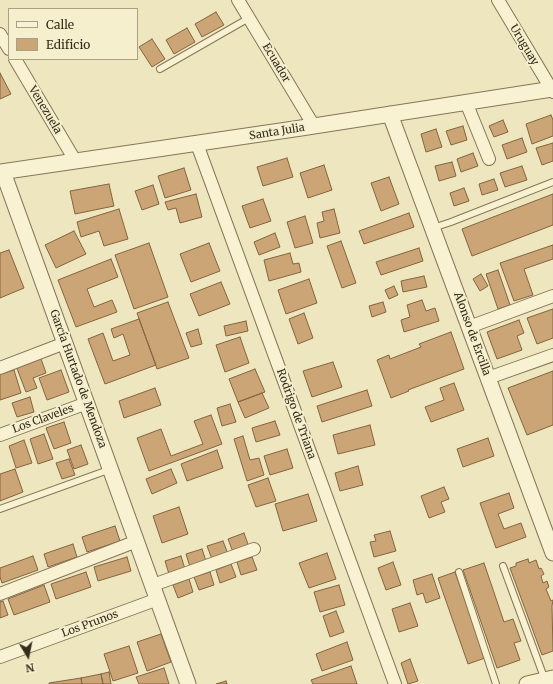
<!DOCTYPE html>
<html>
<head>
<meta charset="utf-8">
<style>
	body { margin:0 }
	#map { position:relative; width:553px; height:684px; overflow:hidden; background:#ede6bf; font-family:Merriweather,serif }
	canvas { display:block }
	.legend { position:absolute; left:8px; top:8px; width:130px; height:52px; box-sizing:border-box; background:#f5efce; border:1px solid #a8a187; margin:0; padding:5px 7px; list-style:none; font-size:12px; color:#352c1c }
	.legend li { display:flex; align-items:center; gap:8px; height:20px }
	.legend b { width:20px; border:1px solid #a8a187 }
	.north { position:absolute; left:8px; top:636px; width:40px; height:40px; -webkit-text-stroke:3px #f5efce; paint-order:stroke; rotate:170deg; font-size:11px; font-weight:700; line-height:16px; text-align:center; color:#352c1c }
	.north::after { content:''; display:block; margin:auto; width:14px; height:18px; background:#352c1c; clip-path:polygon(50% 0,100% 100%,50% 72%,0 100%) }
</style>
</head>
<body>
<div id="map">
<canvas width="553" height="684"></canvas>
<ul class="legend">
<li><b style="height:5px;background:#f8f2d2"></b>Calle</li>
<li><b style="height:11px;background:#cba575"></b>Edificio</li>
</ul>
<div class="north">N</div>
</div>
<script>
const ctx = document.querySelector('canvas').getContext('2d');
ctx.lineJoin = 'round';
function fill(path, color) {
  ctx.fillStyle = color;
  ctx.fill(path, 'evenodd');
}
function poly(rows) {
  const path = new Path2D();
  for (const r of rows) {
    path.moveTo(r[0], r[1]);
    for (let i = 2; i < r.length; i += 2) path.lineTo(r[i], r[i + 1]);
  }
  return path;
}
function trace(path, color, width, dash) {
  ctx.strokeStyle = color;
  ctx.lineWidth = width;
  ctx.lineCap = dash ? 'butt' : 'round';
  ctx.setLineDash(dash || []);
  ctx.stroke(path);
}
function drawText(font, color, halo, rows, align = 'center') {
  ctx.font = font + ' Merriweather,serif';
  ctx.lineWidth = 4;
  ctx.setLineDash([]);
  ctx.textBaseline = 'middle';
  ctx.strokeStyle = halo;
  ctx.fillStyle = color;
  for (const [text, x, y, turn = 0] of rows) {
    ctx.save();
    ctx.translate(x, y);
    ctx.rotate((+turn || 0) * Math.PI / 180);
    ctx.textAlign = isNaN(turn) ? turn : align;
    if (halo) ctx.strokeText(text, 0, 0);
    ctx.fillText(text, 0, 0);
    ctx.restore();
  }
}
const building = poly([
	[216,12,224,25,202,37,195,24,216,12],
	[187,28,195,42,174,54,166,40,187,28],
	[152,39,165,59,152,67,139,47,152,39],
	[0,73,11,94,0,99,0,73],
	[551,115,553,120,553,136,532,144,526,124,551,115],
	[503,120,508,132,494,137,489,126,503,120],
	[463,126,467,140,451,145,446,131,463,126],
	[436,129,442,147,426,152,421,134,436,129],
	[522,138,527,152,507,159,502,145,522,138],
	[553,143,553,161,542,165,536,148,553,143],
	[473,153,478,166,461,172,457,159,473,153],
	[287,158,293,177,263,186,257,167,287,158],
	[452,162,456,176,439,181,435,166,452,162],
	[324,165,332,190,308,198,300,173,324,165],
	[522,166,527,180,505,187,500,173,522,166],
	[184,168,191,190,165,198,158,176,184,168],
	[389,177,399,204,381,211,371,183,389,177],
	[494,179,498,190,482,195,479,184,494,179],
	[109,184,114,206,75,214,70,191,109,184],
	[153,185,159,204,142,210,135,191,153,185],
	[464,188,469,201,454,206,450,193,464,188],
	[196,194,202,217,180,223,176,208,168,210,165,202,196,194],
	[553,194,553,225,472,256,462,229,553,194],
	[263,199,271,221,250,228,242,206,263,199],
	[119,209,128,239,104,246,99,231,81,237,77,222,119,209],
	[334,209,340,233,320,238,317,223,324,221,322,212,334,209],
	[409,213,414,227,364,244,359,231,409,213],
	[305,216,313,243,295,248,287,222,305,216],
	[74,231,86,254,56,268,45,245,74,231],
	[275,233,280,247,259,255,254,242,275,233],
	[341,241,356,283,342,288,327,246,341,241],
	[149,243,168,297,134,309,115,255,149,243],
	[209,243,220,271,191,282,180,254,209,243],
	[553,245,553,259,524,269,533,295,514,301,500,263,553,245],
	[419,248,423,261,381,275,376,262,419,248],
	[9,250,24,288,0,298,0,253,9,250],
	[290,253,293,264,299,263,301,272,269,281,264,260,290,253],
	[111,259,118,277,87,289,94,307,112,300,117,312,76,327,58,280,111,259],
	[498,270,510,305,498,309,486,274,498,270],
	[481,274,488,286,480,291,473,279,481,274],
	[424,276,427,287,403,292,401,281,424,276],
	[309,279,317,303,286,314,278,290,309,279],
	[221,282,230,304,199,316,190,294,221,282],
	[394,286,398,295,389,299,385,290,394,286],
	[422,300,426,311,435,308,439,321,404,332,401,320,410,317,407,305,422,300],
	[168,302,189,358,157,369,137,313,168,302],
	[383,302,386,312,372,317,369,306,383,302],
	[553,309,553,338,537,344,527,318,553,309],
	[304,313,313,338,298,344,289,319,304,313],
	[139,319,156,365,105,384,88,339,103,333,113,361,130,355,123,334,114,338,111,329,139,319],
	[519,320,524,333,517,336,522,350,497,359,487,332,519,320],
	[246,321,248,331,226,336,224,326,246,321],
	[198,329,202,344,191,347,186,333,198,329],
	[451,332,464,369,408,390,409,391,391,398,377,360,389,355,390,359,421,347,419,344,451,332],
	[240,337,249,363,225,372,216,345,240,337],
	[40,356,46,373,33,378,37,388,26,392,16,366,40,356],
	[333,362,342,387,312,397,303,371,333,362],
	[255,369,265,392,238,402,229,379,255,369],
	[14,370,21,393,0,400,0,374,14,370],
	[61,370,69,392,47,400,39,378,61,370],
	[553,371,553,425,527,435,508,388,553,371],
	[454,383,464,410,431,422,425,407,444,400,440,388,454,383],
	[155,388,161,405,124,418,119,401,155,388],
	[367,390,372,406,322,422,317,406,367,390],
	[262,393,269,408,245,418,238,402,262,393],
	[30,397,34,412,17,417,12,403,30,397],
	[230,404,236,422,222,426,217,408,230,404],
	[211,415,222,444,149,471,137,438,161,429,171,456,203,444,194,421,211,415],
	[275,421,280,435,256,442,252,428,275,421],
	[64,422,71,443,54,449,46,428,64,422],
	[370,425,375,445,338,454,333,435,370,425],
	[44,434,53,459,38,464,30,439,44,434],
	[243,436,250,460,259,458,264,475,247,481,234,439,243,436],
	[488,438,494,456,463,467,457,449,488,438],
	[24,440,32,463,16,468,9,446,24,440],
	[81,445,88,464,74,469,67,450,81,445],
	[287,449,293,468,270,475,264,456,287,449],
	[217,450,223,468,187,481,181,464,217,450],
	[69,459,75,475,62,479,56,463,69,459],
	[358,466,363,485,340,491,335,473,358,466],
	[15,469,23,492,0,501,0,474,15,469],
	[171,469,177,483,152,494,146,479,171,469],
	[268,478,276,501,256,507,248,485,268,478],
	[444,487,449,499,441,502,445,512,429,518,421,496,444,487],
	[509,493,514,508,498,514,504,529,521,523,526,537,496,548,480,503,509,493],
	[308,494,317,521,283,531,275,504,308,494],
	[179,507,188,534,162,543,153,516,179,507],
	[115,526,120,541,87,552,82,537,115,526],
	[390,531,396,551,374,557,370,542,376,541,374,535,390,531],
	[244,533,249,547,233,552,228,539,244,533],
	[223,541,228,554,212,559,207,546,223,541],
	[73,544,77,557,48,567,44,554,73,544],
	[202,549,206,561,190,567,186,554,202,549],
	[327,553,336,579,309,588,299,563,327,553],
	[33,556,38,570,2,583,0,577,0,568,33,556],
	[181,556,185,569,169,574,165,561,181,556],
	[127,557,131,571,98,581,94,567,127,557],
	[252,557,257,570,241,575,237,562,252,557],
	[528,559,529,563,536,560,539,569,541,568,544,574,541,576,543,583,547,581,549,587,546,589,551,601,553,600,552,606,553,651,542,655,510,568,516,566,516,563,528,559],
	[393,562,401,585,386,590,378,568,393,562],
	[484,563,504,622,513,619,521,641,514,643,520,660,497,668,463,570,484,563],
	[231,564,236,577,220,583,216,570,231,564],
	[86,572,91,587,56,599,51,584,86,572],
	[210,572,214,585,199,590,194,577,210,572],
	[455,572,485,658,468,664,438,578,455,572],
	[432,574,440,598,426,603,423,593,417,595,413,580,432,574],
	[189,579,193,592,178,598,173,585,189,579],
	[44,585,50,602,14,615,8,599,44,585],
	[339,585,345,605,320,612,314,592,339,585],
	[3,601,8,615,0,618,0,602,3,601],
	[410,603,418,626,399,632,392,609,410,603],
	[336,611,344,632,330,637,323,616,336,611],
	[161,634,171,662,147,671,137,642,161,634],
	[347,642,353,660,322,671,316,654,347,642],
	[129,646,138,673,113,681,104,654,129,646],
	[410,659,418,681,408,684,401,663,410,659],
	[351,666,357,684,313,684,311,680,351,666],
	[164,668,169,684,139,684,136,677,164,668],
	[109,672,111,684,103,684,101,674,109,672],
	[101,674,103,684,82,684,81,678,101,674],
	[81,678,82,684,49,684,49,683,81,678],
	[226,681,227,684,216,684,226,681]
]);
fill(building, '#cba575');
trace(building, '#84643e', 1);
const service = poly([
	[160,69,249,18],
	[433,228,451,222,553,182],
	[0,509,111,469],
	[503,566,545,680],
	[459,572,496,684]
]);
const minor = poly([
	[238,0,314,126],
	[498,0,553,92],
	[0,34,9,49],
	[15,59,76,162],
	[466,102,489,159],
	[197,144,395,684],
	[469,327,553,296],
	[0,368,65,343],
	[488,378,553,355],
	[0,435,87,403],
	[153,585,254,549],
	[0,594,137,541],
	[0,657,158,599]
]);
const tertiary = poly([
	[390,114,553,553],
	[0,172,301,128,553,89],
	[3,172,188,684],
	[527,684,553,678]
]);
trace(service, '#857658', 8);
trace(minor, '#857658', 14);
trace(tertiary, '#857658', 17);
trace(service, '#f8f2d2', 6);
trace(minor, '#f8f2d2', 12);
trace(tertiary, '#f8f2d2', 15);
drawText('11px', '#352c1c', '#f5efce', [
	["Uruguay",524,45,59],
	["Ecuador",276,63,59],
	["Venezuela",45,110,59],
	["Santa Julia",277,132,-9],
	["Alonso de Ercilla",472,334,70],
	["García Hurtado de Mendoza",78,379,70],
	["Rodrigo de Triana",296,414,70],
	["Los Claveles",43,419,-20],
	["Los Prunos",90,624,-20]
]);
</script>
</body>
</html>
